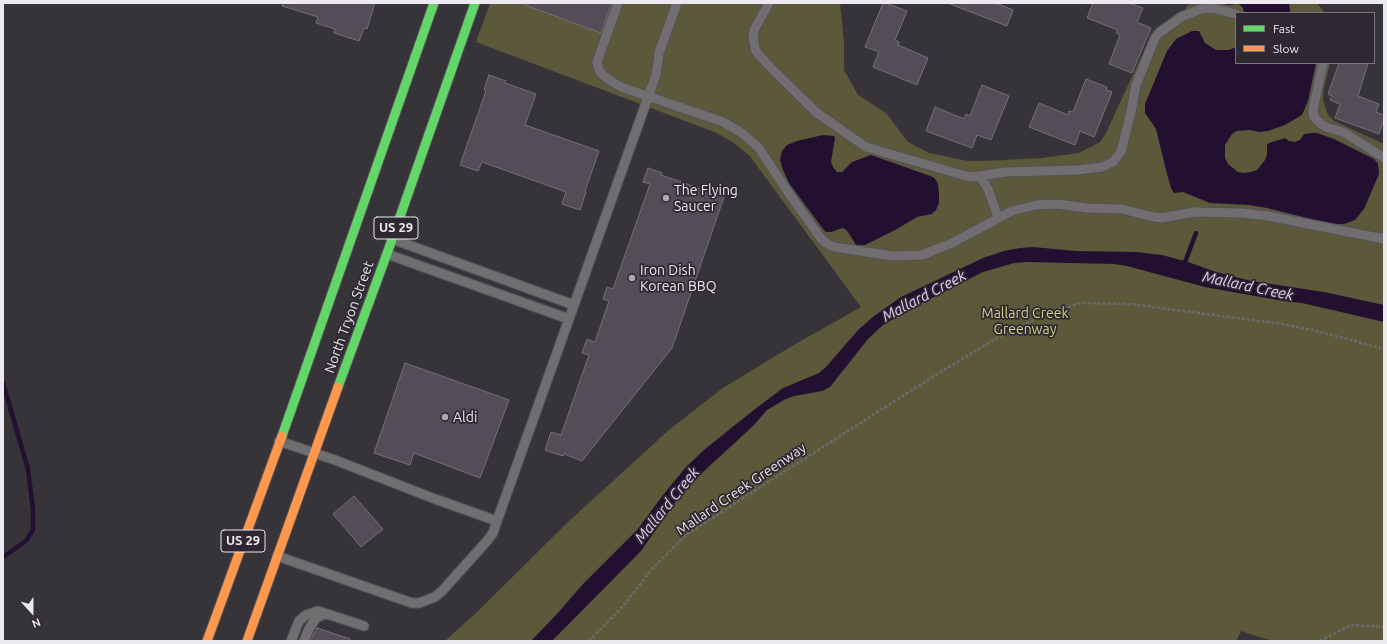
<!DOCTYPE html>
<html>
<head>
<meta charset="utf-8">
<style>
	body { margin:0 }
	#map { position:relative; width:1387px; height:644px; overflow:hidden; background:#373439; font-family:Ubuntu,sans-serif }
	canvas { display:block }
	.frame { position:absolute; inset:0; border:4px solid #ede9f0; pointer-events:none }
	.legend { position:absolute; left:1235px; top:12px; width:140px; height:52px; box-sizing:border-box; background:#2d2831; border:1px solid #7a757d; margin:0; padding:5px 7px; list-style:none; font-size:12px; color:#ede9f0 }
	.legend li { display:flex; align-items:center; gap:8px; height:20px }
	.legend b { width:20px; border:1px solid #7a757d }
	.north { position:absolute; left:12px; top:592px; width:40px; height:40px; -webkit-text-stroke:3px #2d2831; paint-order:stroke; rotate:159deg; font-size:11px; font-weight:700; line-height:16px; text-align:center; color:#ede9f0 }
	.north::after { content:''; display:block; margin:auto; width:14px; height:18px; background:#ede9f0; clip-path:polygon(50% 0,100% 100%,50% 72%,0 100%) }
</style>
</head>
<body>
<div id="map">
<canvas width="1387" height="644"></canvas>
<div class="frame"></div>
<ul class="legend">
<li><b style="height:5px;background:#63d668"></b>Fast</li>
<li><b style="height:5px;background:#ff974d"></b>Slow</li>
</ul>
<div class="north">N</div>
</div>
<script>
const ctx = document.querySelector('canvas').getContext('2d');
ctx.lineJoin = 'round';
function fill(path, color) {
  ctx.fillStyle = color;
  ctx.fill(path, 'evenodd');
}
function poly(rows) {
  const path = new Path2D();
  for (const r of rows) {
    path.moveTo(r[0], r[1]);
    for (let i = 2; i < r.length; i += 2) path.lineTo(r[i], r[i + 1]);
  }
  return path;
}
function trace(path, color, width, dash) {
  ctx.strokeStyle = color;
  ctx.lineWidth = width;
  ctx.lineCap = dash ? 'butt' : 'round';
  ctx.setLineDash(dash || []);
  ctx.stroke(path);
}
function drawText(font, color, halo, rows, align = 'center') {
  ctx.font = font + ' Ubuntu,sans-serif';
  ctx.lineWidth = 3.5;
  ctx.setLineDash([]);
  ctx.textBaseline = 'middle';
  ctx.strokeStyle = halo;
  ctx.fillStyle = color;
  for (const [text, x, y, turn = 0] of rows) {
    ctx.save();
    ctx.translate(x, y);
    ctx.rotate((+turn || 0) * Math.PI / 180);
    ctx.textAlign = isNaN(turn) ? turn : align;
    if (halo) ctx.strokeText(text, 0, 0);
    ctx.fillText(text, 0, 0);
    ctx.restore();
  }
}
fill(poly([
	[490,3,840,3,844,43,844,70,858,95,886,113,908,142,929,153,968,161,983,161,1042,158,1079,153,1100,142,1106,133,1150,38,1159,26,1182,13,1190,3,1317,3,1325,13,1236,13,1236,63,1330,63,1324,88,1323,100,1328,115,1334,121,1384,144,1384,641,1272,641,1241,631,1236,641,445,641,477,612,568,522,670,429,723,388,792,346,861,307,749,155,734,143,717,133,476,42]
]), '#5b593a');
fill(poly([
	[1223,3,1289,3,1290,11,1289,13,1244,13,1243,8,1240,5,1237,4,1227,5],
	[1192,31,1199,31,1205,43,1216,50,1229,50,1236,47,1236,63,1316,63,1308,101,1302,115,1285,125,1268,131,1259,132,1250,130,1237,131,1232,134,1225,145,1225,158,1228,164,1238,172,1244,173,1251,172,1257,170,1265,160,1267,154,1267,145,1269,143,1285,138,1289,141,1295,142,1300,140,1304,134,1312,133,1317,133,1334,139,1374,159,1378,164,1379,174,1364,209,1355,220,1344,224,1331,224,1267,208,1249,205,1210,203,1183,192,1174,193,1171,188,1167,174,1156,129,1145,113,1145,104,1167,51,1176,39],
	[823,135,834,136,835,138,831,162,833,167,837,172,842,172,852,162,871,155,933,177,936,180,938,184,939,194,939,203,936,210,932,214,917,217,897,229,865,245,856,245,848,232,845,229,842,228,832,232,826,232,823,229,789,183,783,170,780,160,782,151,787,145,797,141],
	[1033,247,1076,251,1136,252,1162,255,1188,262,1216,272,1251,281,1324,292,1384,305,1384,322,1302,303,1283,301,1205,287,1127,266,1114,264,1027,262,1014,263,983,272,916,306,883,325,868,339,830,387,822,391,794,396,784,400,767,410,753,426,702,473,679,497,641,551,552,641,531,641,556,615,583,584,637,530,663,495,686,467,705,449,755,409,783,388,819,373,826,367,859,329,874,316,901,297,983,258,1004,251,1020,248]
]), '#230f30');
trace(poly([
	[1184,265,1196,233],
	[3,383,28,469,33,510,33,530,26,541,3,557]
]), '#230f30', 4.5);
const building = poly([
	[283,3,375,3,367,29,364,28,359,41,334,33,335,29,316,23,318,17,282,6,283,3],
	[526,3,612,3,601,33,525,5,526,3],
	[883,3,886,3,907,11,895,40,899,42,898,45,928,58,917,85,873,67,879,52,865,47,883,3],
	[950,3,996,3,1013,10,1007,26,950,4,950,3],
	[1093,3,1129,3,1143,8,1137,22,1151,28,1132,73,1109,64,1120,35,1116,33,1118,30,1087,18,1093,3],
	[1339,63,1368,63,1358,96,1379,104,1376,112,1384,115,1384,119,1379,134,1335,118,1340,104,1330,100,1332,96,1328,94,1339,63],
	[489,75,506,81,505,83,536,94,525,125,599,151,585,191,586,192,580,210,562,204,566,192,482,162,478,171,460,165,486,91,484,90,489,75],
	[1086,79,1107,87,1106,90,1112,92,1094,137,1080,131,1075,145,1029,127,1039,103,1068,115,1069,111,1073,112,1086,79],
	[982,85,1009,96,991,140,977,135,972,148,926,131,935,107,964,119,966,114,970,116,982,85],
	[648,168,662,173,661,175,724,197,672,348,582,461,564,454,563,456,545,450,551,432,561,435,589,355,582,353,587,339,595,342,609,301,603,299,607,287,613,289,650,184,643,182,648,168],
	[405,363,509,400,480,478,414,453,410,465,374,453,405,363],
	[354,496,383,529,361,547,333,514,354,496],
	[317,628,350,639,350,641,310,641,317,628]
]);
fill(building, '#524d57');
trace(building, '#747176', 1);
const lane = poly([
	[618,3,597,62,599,70,602,74,608,79,621,87,723,122,742,133,759,148,790,195,820,237,826,243,834,247,893,256,922,255,952,243,1012,211,1036,205,1057,204,1087,208,1122,209,1149,216,1162,218,1194,212,1242,213,1268,216,1384,239],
	[769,3,754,30,753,37,755,49,758,54,773,70,817,113,866,147,966,176,974,177,1005,172,1077,170,1102,167,1113,162,1121,152,1131,112,1136,85,1155,38,1159,33,1181,17,1201,9,1212,8,1236,14],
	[1323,63,1313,110,1314,117,1321,124,1326,127,1345,133,1384,158],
	[980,176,988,189,998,217],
	[392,239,574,305],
	[387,254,569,319],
	[279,441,335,460,435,499,497,521],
	[277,556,412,603,419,603,435,597,442,591,487,541,493,533,497,521,656,75,659,53,677,3],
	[291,641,299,621,306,615,318,611,364,626],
	[304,641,309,629,316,618,322,615,327,614]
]);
const fast = poly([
	[338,387,389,248,475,3],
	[282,436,434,3]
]);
const slow = poly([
	[207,641,282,436],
	[247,641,338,387]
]);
trace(lane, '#545256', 11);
trace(fast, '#545256', 11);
trace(slow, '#545256', 11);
trace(poly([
	[589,641,624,605,653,568,685,536,692,531,926,381,1000,336,1052,311,1082,303,1130,304,1283,324,1317,331,1384,349],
	[1320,641,1351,625,1384,627]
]), '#6c6a6d', 2.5, [3, 2]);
trace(lane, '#706e71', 9);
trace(fast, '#63d668', 9);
trace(slow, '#ff974d', 9);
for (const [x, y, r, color] of [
	[666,198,4,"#adaab0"],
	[632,278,4,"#adaab0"],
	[445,417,4,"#adaab0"]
]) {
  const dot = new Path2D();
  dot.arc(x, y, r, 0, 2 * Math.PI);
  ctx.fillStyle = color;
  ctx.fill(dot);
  trace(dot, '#2d2831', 1.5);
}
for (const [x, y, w] of [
	[396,228,44],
	[243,541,44]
]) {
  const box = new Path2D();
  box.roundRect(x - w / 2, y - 11, w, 22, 3);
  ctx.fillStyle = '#2d2831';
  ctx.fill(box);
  trace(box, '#ede9f0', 1);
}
drawText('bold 13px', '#ede9f0', null, [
	["US 29",396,228],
	["US 29",243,541]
]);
drawText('14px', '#ede9f0', '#2d2831', [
	["The Flying",674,190],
	["Saucer",674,206],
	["Iron Dish",640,270],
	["Korean BBQ",640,286],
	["Aldi",453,417]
], 'left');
drawText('14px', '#d5d283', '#2d2831', [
	["Mallard Creek",1025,313],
	["Greenway",1025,329]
]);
drawText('14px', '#ede9f0', '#2d2831', [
	["North Tryon Street",349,317,-70],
	["Mallard Creek Greenway",741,489,-34]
]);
drawText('italic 15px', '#e5cef7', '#2d2831', [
	["Mallard Creek",1248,286,12],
	["Mallard Creek",924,296,-28],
	["Mallard Creek",667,505,-51]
]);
</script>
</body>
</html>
